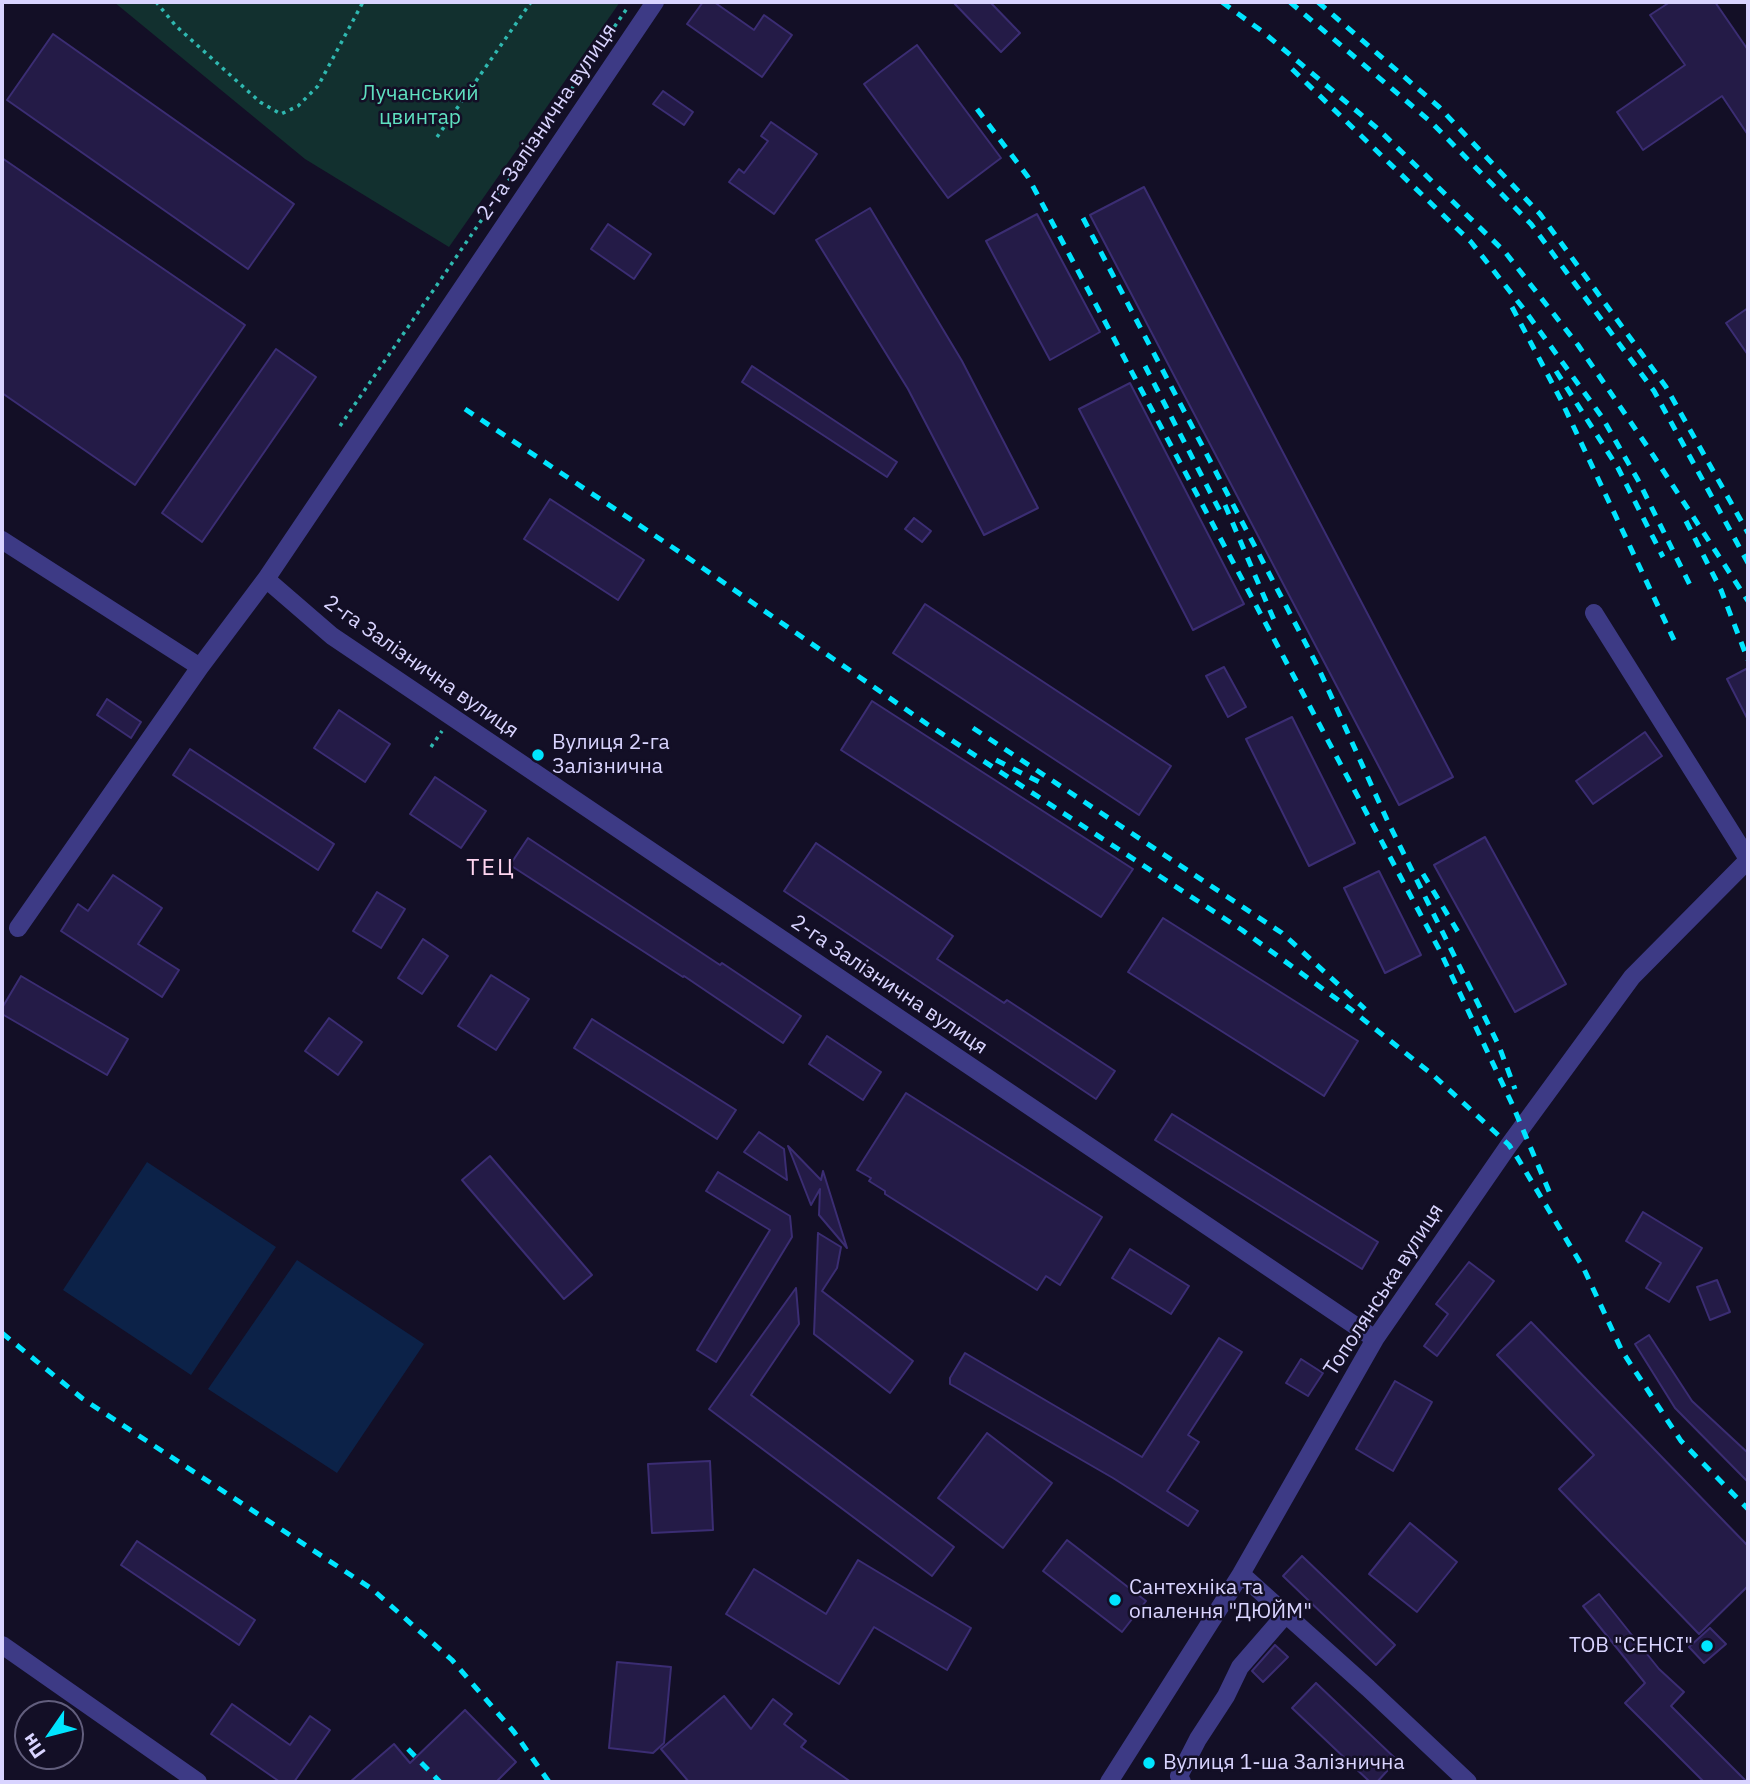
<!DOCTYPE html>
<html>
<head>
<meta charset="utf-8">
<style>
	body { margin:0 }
	#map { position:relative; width:1750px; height:1784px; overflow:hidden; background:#130f26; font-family:"IBM Plex Sans",sans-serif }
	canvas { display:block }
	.frame { position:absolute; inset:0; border:4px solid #d9d4ff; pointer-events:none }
	.north { position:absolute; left:14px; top:1700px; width:70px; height:70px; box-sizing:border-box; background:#130f26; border:2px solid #625e7d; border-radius:50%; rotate:235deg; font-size:19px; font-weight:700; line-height:28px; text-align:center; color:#d9d4ff }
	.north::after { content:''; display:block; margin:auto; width:24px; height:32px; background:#00e5ff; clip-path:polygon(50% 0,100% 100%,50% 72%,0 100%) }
</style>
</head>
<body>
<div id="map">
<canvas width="1750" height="1784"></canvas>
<div class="frame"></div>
<div class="north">Пн</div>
</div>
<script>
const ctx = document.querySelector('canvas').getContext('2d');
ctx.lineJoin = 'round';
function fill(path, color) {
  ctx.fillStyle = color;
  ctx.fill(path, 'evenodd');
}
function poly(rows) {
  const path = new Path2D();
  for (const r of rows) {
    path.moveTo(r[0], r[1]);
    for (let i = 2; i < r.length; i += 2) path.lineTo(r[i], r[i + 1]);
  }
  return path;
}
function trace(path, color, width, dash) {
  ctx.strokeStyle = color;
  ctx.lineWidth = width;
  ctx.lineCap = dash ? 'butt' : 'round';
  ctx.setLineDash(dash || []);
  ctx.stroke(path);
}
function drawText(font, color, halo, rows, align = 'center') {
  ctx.font = font + ' "IBM Plex Sans",sans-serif';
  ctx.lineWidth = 5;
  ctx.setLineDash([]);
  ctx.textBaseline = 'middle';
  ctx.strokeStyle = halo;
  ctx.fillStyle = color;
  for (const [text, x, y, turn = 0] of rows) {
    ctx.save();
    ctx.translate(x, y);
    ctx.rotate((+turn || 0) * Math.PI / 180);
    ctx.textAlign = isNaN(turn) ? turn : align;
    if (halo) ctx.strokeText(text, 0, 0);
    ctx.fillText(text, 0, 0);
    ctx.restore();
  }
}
fill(poly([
	[114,2,620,2,449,247,305,159]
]), '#12302f');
fill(poly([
	[147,1162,276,1247,191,1375,63,1290],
	[297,1260,424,1344,337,1473,208,1389]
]), '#0c2248');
const building = poly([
	[703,2,714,2,754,30,764,15,792,35,762,77,687,24,703,2],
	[953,2,990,2,1020,33,1001,52,953,2],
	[1670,2,1715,2,1748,50,1748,135,1722,96,1643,150,1617,112,1685,65,1650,15,1670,2],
	[53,34,294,204,248,269,7,100,53,34],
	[917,45,1001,158,948,198,864,84,917,45],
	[663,91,693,112,684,125,653,104,663,91],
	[771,122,817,154,774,214,729,182,739,169,744,173,768,141,761,136,771,122],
	[2,158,245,325,135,485,2,393,2,158],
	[1144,187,1453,777,1399,805,1090,215,1144,187],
	[870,208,962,361,1038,508,984,535,908,389,816,240,870,208],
	[1037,214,1100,332,1050,360,986,241,1037,214],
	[608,224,651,254,634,279,591,249,608,224],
	[1748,308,1748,355,1726,323,1748,308],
	[276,349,316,377,202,542,162,513,276,349],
	[752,366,897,462,887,477,742,382,752,366],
	[1130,383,1244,604,1193,630,1079,409,1130,383],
	[550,499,644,560,618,600,524,539,550,499],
	[914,518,931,531,922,542,905,529,914,518],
	[925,604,1171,766,1139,815,893,653,925,604],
	[1224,667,1246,707,1228,717,1206,676,1224,667],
	[1748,668,1748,720,1727,679,1748,668],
	[107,699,141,722,131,738,97,715,107,699],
	[872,701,1133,869,1101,917,841,750,872,701],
	[339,710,390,744,365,782,314,748,339,710],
	[1292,717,1355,843,1309,866,1246,739,1292,717],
	[1645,732,1662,756,1593,804,1576,781,1645,732],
	[190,749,334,844,318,870,173,775,190,749],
	[435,777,486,811,461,848,410,814,435,777],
	[1485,837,1566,984,1515,1012,1434,865,1485,837],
	[528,838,720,965,722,963,801,1016,783,1043,684,976,683,977,510,865,528,838],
	[816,843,953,936,937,959,1004,1003,1007,1000,1115,1071,1096,1099,784,891,816,843],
	[1379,871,1421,955,1385,973,1344,888,1379,871],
	[113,875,162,908,138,944,179,970,162,997,61,931,78,904,88,911,113,875],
	[377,892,405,909,381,948,353,931,377,892],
	[1163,918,1358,1041,1324,1096,1128,972,1163,918],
	[423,939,448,956,422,994,398,978,423,939],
	[491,975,529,999,496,1050,458,1026,491,975],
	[21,976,128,1039,107,1075,2,1014,2,1008,21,976],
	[329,1018,362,1042,338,1075,305,1051,329,1018],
	[592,1019,736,1110,717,1139,574,1048,592,1019],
	[827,1036,881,1072,863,1100,809,1064,827,1036],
	[906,1093,1102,1217,1060,1285,1046,1276,1037,1290,885,1194,885,1191,869,1181,871,1178,857,1170,906,1093],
	[1172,1114,1378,1242,1362,1269,1155,1140,1172,1114],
	[759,1132,784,1149,787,1180,744,1152,759,1132],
	[788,1146,821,1180,823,1171,847,1248,819,1215,820,1189,811,1205,788,1146],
	[490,1156,592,1275,564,1299,462,1180,490,1156],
	[718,1172,790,1216,792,1237,716,1362,697,1350,770,1230,706,1191,718,1172],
	[1643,1212,1702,1248,1669,1302,1646,1288,1661,1263,1626,1241,1643,1212],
	[818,1233,841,1247,837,1268,822,1291,913,1361,890,1393,814,1334,818,1233],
	[1130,1249,1189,1286,1171,1314,1112,1278,1130,1249],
	[1469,1262,1494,1281,1437,1356,1424,1346,1448,1314,1436,1304,1469,1262],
	[1717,1280,1730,1312,1710,1320,1697,1287,1717,1280],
	[796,1288,799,1324,751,1395,954,1547,932,1576,709,1409,796,1288],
	[1531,1322,1748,1546,1748,1586,1699,1634,1559,1489,1594,1455,1497,1355,1531,1322],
	[1649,1335,1692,1401,1748,1453,1748,1482,1675,1408,1635,1344,1649,1335],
	[1219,1338,1242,1352,1188,1435,1199,1442,1167,1491,1198,1511,1188,1526,1113,1478,950,1384,950,1378,965,1353,1142,1457,1219,1338],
	[1301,1359,1323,1373,1308,1396,1286,1383,1301,1359],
	[1395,1381,1432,1402,1393,1471,1356,1449,1395,1381],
	[987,1433,1052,1483,1003,1548,938,1498,987,1433],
	[710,1461,713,1530,652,1533,648,1464,710,1461],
	[1410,1523,1457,1562,1417,1612,1369,1574,1410,1523],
	[1067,1540,1146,1601,1122,1632,1043,1571,1067,1540],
	[137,1541,255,1620,239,1645,121,1565,137,1541],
	[1302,1556,1395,1645,1376,1665,1283,1576,1302,1556],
	[858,1560,971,1628,947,1670,874,1627,839,1684,726,1614,754,1569,826,1614,858,1560],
	[1599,1594,1659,1669,1684,1692,1671,1706,1747,1782,1704,1782,1625,1703,1645,1683,1583,1606,1599,1594],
	[1710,1628,1726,1644,1704,1663,1689,1647,1710,1628],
	[1275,1645,1288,1657,1263,1682,1252,1671,1275,1645],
	[617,1662,671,1667,664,1743,653,1753,609,1748,617,1662],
	[1316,1683,1397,1760,1377,1782,1370,1782,1292,1708,1316,1683],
	[724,1696,751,1729,773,1699,792,1714,784,1724,806,1741,801,1747,851,1782,689,1782,661,1749,724,1696],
	[232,1704,290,1745,310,1716,330,1730,294,1782,280,1782,211,1734,232,1704],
	[465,1710,516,1762,496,1782,350,1782,394,1744,410,1763,465,1710]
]);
fill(building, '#241b47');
trace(building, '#3b2d73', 2);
trace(poly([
	[156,2,176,26,260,102,281,114,298,106,318,86,363,2],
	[437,137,531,2],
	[340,426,628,7],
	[431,747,442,731]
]), '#2fb8b0', 3.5, [3.5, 5]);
trace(poly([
	[655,2,266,579,332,636,1375,1339],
	[2,540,200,667,266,579],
	[1594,613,1748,859],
	[18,928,200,667],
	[1241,1574,1368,1688,1468,1782],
	[2,1645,198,1782],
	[1109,1782,1241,1574,1375,1339,1509,1145,1632,977,1748,860],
	[1182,1782,1179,1776,1198,1739,1226,1696,1240,1667,1286,1614]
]), '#3d3a85', 18);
trace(poly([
	[1222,2,1263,32,1378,129,1505,252,1578,345,1649,449,1748,601],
	[1290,2,1431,122,1531,224,1654,391,1748,563],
	[1318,2,1439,107,1540,214,1666,387,1748,533],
	[1292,69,1471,242,1523,308,1602,417,1638,480,1691,587],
	[977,109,1028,177,1440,951,1513,1106,1551,1196],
	[1083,218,1318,667,1388,822,1499,1046,1515,1089],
	[1512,307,1561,400,1674,640],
	[1145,366,1223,517],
	[1556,371,1618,468,1663,557],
	[465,409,684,555,927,724,1242,930,1349,1008,1433,1075,1509,1145,1517,1157,1584,1269,1622,1351,1681,1441,1748,1509],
	[1225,505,1277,627],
	[1686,521,1721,590,1748,660],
	[973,728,1282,933,1365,1009],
	[996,760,1043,784],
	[1423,874,1458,932],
	[2,1333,83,1399,372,1589,452,1660,514,1732,549,1782],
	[408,1749,440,1782]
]), '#00e5ff', 5, [10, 9]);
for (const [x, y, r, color] of [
	[538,755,7,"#00e5ff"],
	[1115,1600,7,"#00e5ff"],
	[1707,1646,7,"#00e5ff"],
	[1149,1763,7,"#00e5ff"]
]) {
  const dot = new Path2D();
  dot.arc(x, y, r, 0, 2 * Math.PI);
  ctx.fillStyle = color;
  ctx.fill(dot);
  trace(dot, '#130f26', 2.5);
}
drawText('21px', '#5fe0c0', '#130f26', [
	["Лучанський",420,94],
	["цвинтар",420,118]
]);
drawText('21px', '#d9d4ff', '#130f26', [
	["2-га Залізнична вулиця",547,122,-56],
	["2-га Залізнична вулиця",421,667,35],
	["2-га Залізнична вулиця",889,985,34],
	["Тополянська вулиця",1384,1290,-57]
]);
drawText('21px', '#d9d4ff', '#130f26', [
	["Вулиця 2-га",552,743],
	["Залізнична",552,767],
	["Сантехніка та",1129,1588],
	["опалення \"ДЮЙМ\"",1129,1612],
	["ТОВ \"СЕНСІ\"",1693,1646,"right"],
	["Вулиця 1-ша Залізнична",1163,1763]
], 'left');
ctx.letterSpacing = '2px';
drawText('23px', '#ffd6f0', '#130f26', [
	["ТЕЦ",491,868]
]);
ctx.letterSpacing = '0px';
</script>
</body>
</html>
